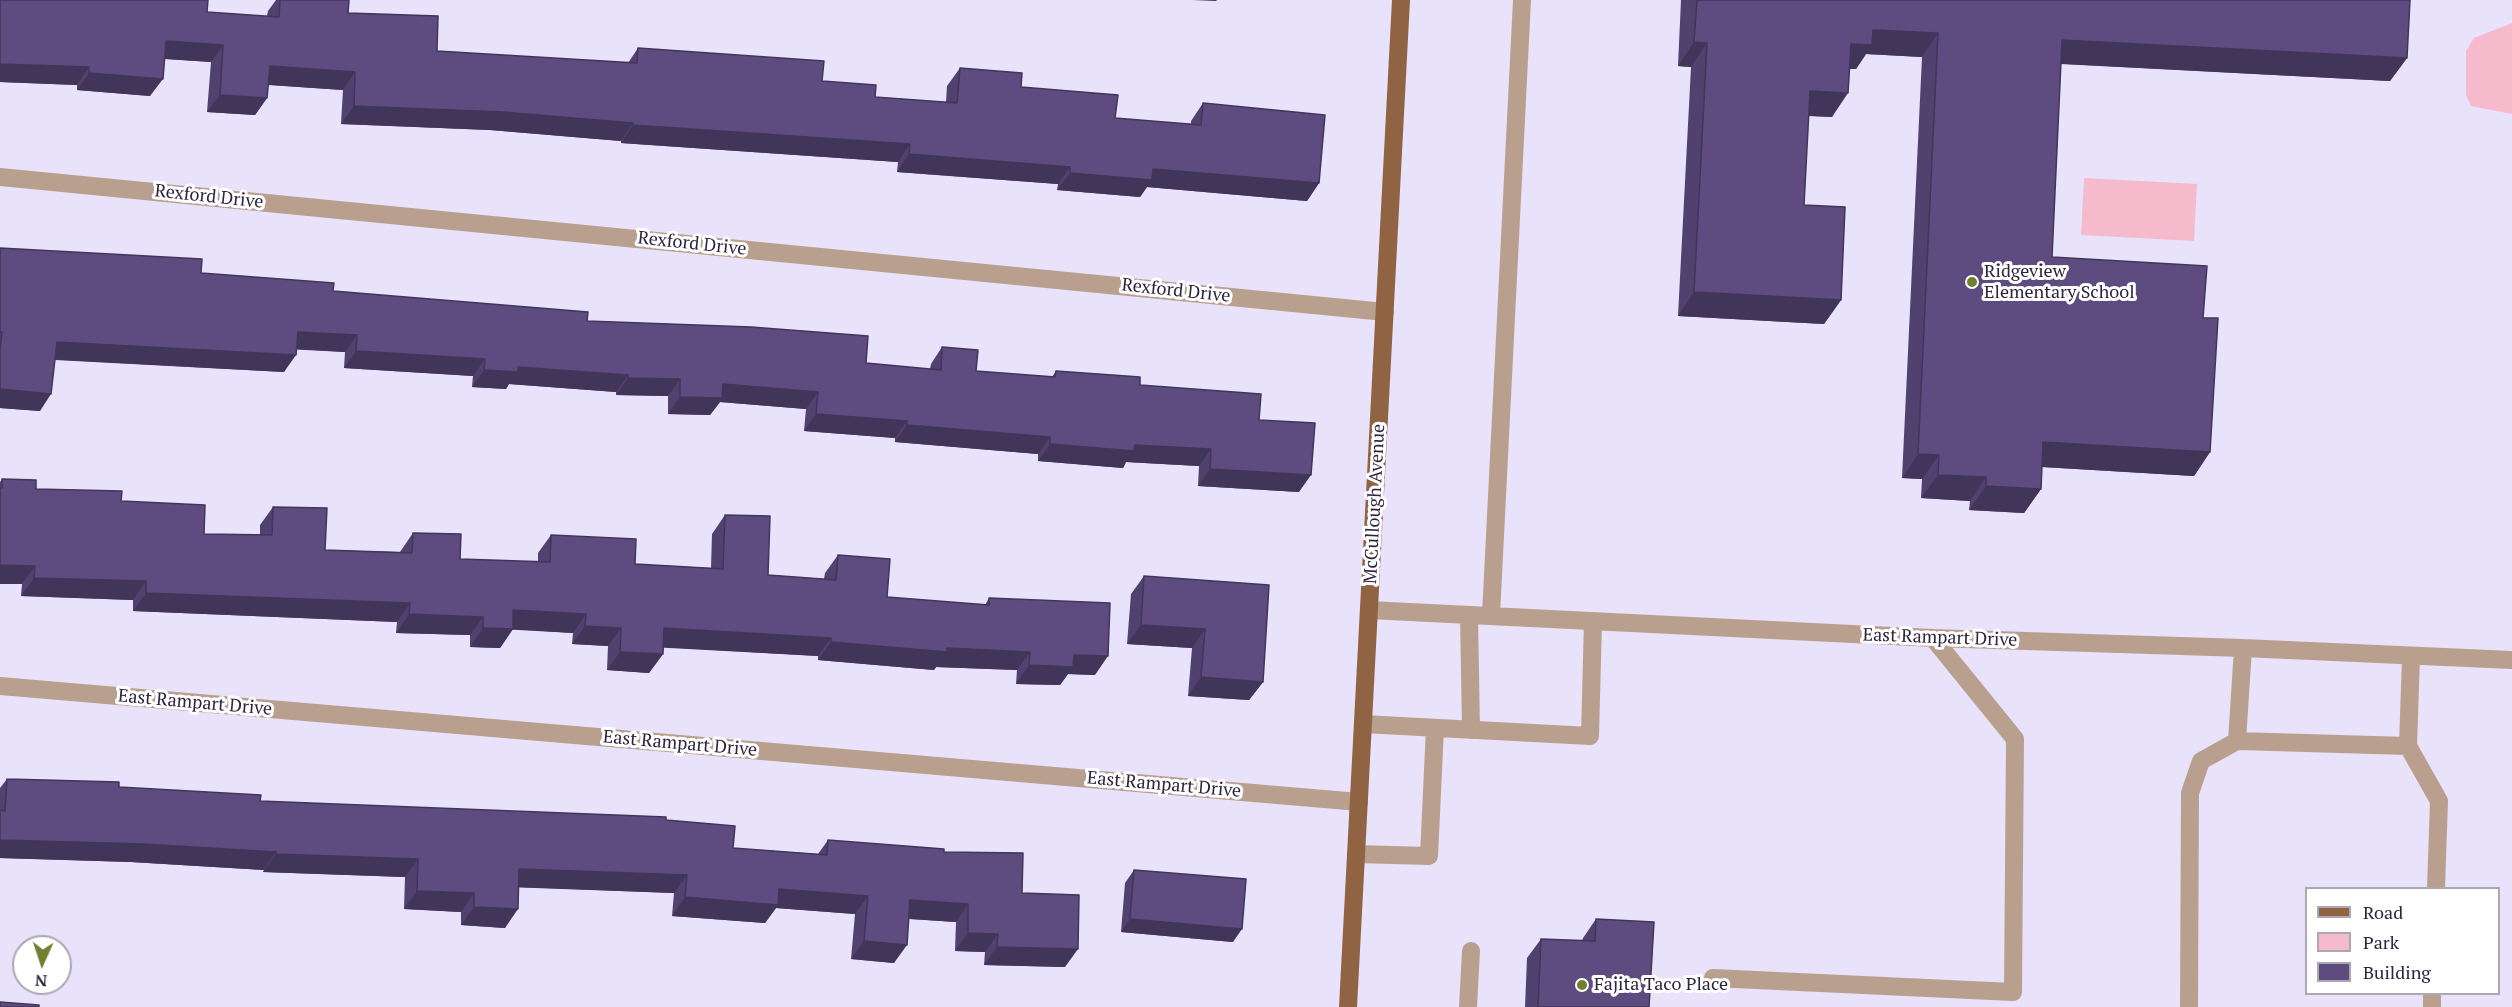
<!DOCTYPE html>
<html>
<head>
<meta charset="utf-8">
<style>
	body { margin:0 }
	#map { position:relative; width:2512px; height:1007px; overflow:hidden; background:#e9e2fb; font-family:"PT Serif",serif }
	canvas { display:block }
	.legend { position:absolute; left:2305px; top:887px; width:195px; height:108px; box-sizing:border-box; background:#fff; border:2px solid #aba8b1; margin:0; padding:8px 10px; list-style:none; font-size:18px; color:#2d253d }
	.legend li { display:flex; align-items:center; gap:12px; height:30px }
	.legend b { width:30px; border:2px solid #aba8b1 }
	.north { position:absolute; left:12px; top:935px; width:60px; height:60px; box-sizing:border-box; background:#fff; border:2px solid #aba8b1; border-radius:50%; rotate:183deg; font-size:16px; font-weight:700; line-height:24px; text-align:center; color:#2d253d }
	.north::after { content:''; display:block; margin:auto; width:21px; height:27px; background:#71802e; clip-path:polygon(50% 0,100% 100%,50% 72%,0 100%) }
</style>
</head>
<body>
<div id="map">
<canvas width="2512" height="1007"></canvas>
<ul class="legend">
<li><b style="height:8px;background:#906443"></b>Road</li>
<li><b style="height:16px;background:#f6bacd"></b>Park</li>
<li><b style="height:16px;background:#5e4c81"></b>Building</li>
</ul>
<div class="north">N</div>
</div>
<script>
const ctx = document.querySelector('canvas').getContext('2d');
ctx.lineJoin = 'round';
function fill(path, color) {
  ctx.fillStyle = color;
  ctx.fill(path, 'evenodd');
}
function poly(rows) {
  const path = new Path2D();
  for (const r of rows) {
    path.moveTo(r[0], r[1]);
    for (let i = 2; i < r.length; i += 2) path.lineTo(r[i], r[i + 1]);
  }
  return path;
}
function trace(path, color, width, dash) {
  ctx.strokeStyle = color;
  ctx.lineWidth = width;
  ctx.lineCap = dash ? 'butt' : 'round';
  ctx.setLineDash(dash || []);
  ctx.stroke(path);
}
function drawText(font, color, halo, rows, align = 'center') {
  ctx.font = font + ' "PT Serif",serif';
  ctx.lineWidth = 6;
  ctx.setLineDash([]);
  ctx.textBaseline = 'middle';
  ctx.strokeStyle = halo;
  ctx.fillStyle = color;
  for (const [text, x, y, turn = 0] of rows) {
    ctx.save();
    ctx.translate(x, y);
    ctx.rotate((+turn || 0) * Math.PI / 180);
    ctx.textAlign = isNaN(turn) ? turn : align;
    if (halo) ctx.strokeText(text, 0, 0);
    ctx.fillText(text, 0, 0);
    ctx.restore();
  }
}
fill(poly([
	[2512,23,2512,114,2471,106,2466,95,2466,51,2474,38],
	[2084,178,2197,184,2194,241,2081,235]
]), '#f6bacd');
trace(poly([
	[0,177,1385,312],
	[1369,610,1933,638,2243,648,2512,660],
	[1469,615,1471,730],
	[1491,615,1522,0],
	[2411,656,2408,746,2439,801,2436,888],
	[0,686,1359,802],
	[1363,724,1590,736,1593,621],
	[2237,741,2408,746],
	[1356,854,1429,856,1435,728],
	[1713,978,2013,992,2015,739,1933,638],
	[1468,1007,1471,951],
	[2189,1007,2190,793,2201,761,2237,741,2243,648],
	[2432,1007,2432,994]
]), '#b9a08e', 18);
trace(poly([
	[1348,1007,1401,0]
]), '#906443', 18);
fill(poly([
	[276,0,349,0,348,13,437,51,628,63,638,48,822,81,875,97,946,102,947,86,960,68,1115,118,1191,124,1191,121,1203,103,1319,183,1307,201,1147,187,1140,197,1057,190,1058,184,897,172,898,162,621,143,621,141,490,130,341,124,343,90,268,85,267,98,255,115,207,112,211,62,164,59,150,96,77,90,77,85,0,82,207,12,267,16,268,11],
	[1681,0,2410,0,2407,58,2390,81,2061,64,2052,257,2203,318,2210,452,2194,476,2042,467,2041,489,2024,513,1969,510,1970,501,1921,498,1922,479,1902,478,1922,57,1866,54,1856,69,1849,69,1832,117,1808,116,1804,205,1841,300,1824,324,1678,316,1691,67,1678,66],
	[0,248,201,273,333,291,587,321,866,363,930,369,931,364,942,347,976,371,1052,377,1056,371,1140,385,1259,420,1299,492,1198,486,1199,466,1126,462,1123,468,1038,461,1038,454,895,442,895,438,804,431,806,409,720,402,710,415,668,414,668,396,616,395,616,392,509,384,506,389,472,387,473,376,344,368,345,352,297,349,284,372,55,360,40,411,0,408],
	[2,479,36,489,121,501,204,534,260,535,260,525,273,507,325,550,400,552,413,533,460,559,538,562,538,553,551,535,635,564,711,568,712,534,725,515,768,575,824,579,825,573,838,555,887,597,985,605,989,598,1095,675,1068,674,1060,685,1016,684,1017,670,936,667,934,670,818,660,818,656,663,647,663,654,649,673,607,670,608,646,572,644,573,633,513,629,500,648,470,647,470,635,396,633,397,622,133,611,133,600,21,596,22,584,0,584,0,482],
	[1144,576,1263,682,1249,700,1188,696,1192,648,1127,644,1131,594],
	[7,779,119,787,260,801,666,820,733,848,818,854,828,840,944,852,1022,893,1065,967,984,965,985,952,955,951,956,922,909,919,894,963,851,959,855,914,776,908,765,923,672,916,674,893,519,887,505,928,461,925,461,912,404,909,405,877,263,872,264,870,131,862,0,858,0,788],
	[1134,870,1233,942,1121,932,1125,883],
	[1596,919,1649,1007,1525,1007,1527,958,1541,939,1582,941,1583,938]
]), '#51416f');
fill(poly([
	[1192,0,1217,0,1216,1],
	[1873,30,1938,33,1922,57,1866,54,1856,69,1834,68,1851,44],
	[2062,40,2407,58,2390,81,2046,63],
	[166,41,223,45,211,62,153,58],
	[1694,42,1707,43,1691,67,1678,66],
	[0,64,89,67,77,85,0,82],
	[270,66,355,72,343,90,257,84],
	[89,73,163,79,150,96,77,90],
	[1810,91,1848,93,1832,117,1793,115],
	[220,95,267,98,255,115,207,112],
	[354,106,503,112,633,123,621,141,490,130,341,124],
	[633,125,910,144,898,162,621,143],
	[909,154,1070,167,1058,184,897,172],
	[1153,169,1319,183,1307,201,1147,187,1140,197,1057,190,1070,173],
	[1694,292,1841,300,1824,324,1678,316],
	[298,332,357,335,345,352,286,349],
	[57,342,296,355,284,372,45,359],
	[356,351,485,359,473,376,344,368],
	[518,367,628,375,616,392,509,384,506,389,472,387,484,370],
	[628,378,680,379,668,396,616,395],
	[723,384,818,392,806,409,720,402,710,415,668,414,680,397],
	[0,389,51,394,40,411,0,408],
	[816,414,907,421,895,438,804,431],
	[907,425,1050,437,1038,454,895,442],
	[2043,442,2210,452,2194,476,2026,466],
	[1050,444,1135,445,1211,449,1199,466,1126,462,1123,468,1038,461],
	[1918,454,1939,455,1922,479,1902,478],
	[1210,469,1311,475,1299,492,1198,486],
	[1938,475,1986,477,1970,501,1921,498],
	[1986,486,2041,489,2024,513,1969,510],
	[0,565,35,566,22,584,0,584],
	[34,578,146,581,133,600,21,596],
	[146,593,410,603,397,622,133,611],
	[513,610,586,614,573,633,500,629],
	[409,614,483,617,470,635,396,633],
	[1141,625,1205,629,1192,648,1127,644],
	[585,626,621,628,608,646,572,644],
	[483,628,513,629,500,648,470,647],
	[664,628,831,638,818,656,651,647],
	[831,642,1030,652,1017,670,936,667,934,670,818,660],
	[620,652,663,654,649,673,607,670],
	[1074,655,1108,656,1095,675,1068,674,1060,685,1016,684,1029,665],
	[1201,677,1263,682,1249,700,1188,696],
	[0,840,144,844,276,852,264,870,131,862,0,858],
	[276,854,418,859,405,877,263,872],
	[519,869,687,875,674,893,507,887],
	[779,889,868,896,855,914,776,908,765,923,672,916,685,897],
	[417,891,474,893,461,912,404,909],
	[910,900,968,904,956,922,897,918],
	[474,907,518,909,505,928,461,925],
	[1130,919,1242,929,1233,942,1121,932],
	[968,933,998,934,985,952,955,951],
	[864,941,907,945,894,963,851,959],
	[997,947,1078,949,1065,967,984,965]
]), '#42355a');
const building = poly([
	[0,0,208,0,207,12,279,17,280,0,349,0,348,13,438,16,437,51,637,63,638,48,824,61,822,81,876,85,875,97,957,103,960,68,1022,73,1021,87,1118,95,1115,118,1201,125,1203,103,1325,115,1319,183,1153,169,1152,180,1070,173,1070,167,909,154,910,144,633,125,633,123,503,112,354,106,355,72,270,66,267,98,220,95,223,45,166,41,163,79,89,73,89,67,0,64,0,0],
	[1697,0,2410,0,2407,58,2062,40,2052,257,2207,266,2203,318,2218,318,2210,452,2043,442,2041,489,1986,486,1986,477,1938,475,1939,455,1918,454,1938,33,1873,30,1872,45,1851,44,1848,93,1810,91,1804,205,1845,207,1841,300,1694,292,1707,43,1694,42,1697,0],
	[0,248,202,259,201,273,334,283,333,291,588,312,587,321,751,327,868,336,866,363,941,370,942,347,978,350,976,371,1055,377,1056,371,1140,377,1140,385,1261,394,1259,420,1315,423,1311,475,1210,469,1211,449,1135,445,1134,451,1050,444,1050,437,907,425,907,421,816,414,818,392,723,384,722,398,680,397,680,379,628,378,628,375,518,367,518,372,484,370,485,359,356,351,357,335,298,332,296,355,57,342,51,394,0,389,0,349,2,332,0,332,0,248],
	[2,479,36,480,36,489,122,491,121,501,205,505,204,534,272,535,273,507,327,508,325,550,412,553,413,533,461,534,460,559,550,562,551,535,636,539,635,564,723,569,725,515,770,516,768,575,836,580,838,555,890,559,887,597,989,605,989,598,1110,603,1108,656,1074,655,1073,667,1029,665,1030,652,947,648,947,652,831,642,831,638,664,628,663,654,620,652,621,628,585,626,586,614,513,610,513,629,483,628,483,617,409,614,410,603,146,593,146,581,34,578,35,566,0,565,0,488,2,488,2,479],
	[1144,576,1269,585,1263,682,1201,677,1205,629,1141,625,1144,576],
	[7,779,119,782,119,787,261,795,260,801,666,817,666,820,735,826,733,848,827,855,828,840,944,849,944,852,1023,853,1022,893,1079,895,1078,949,997,947,998,934,968,933,968,904,910,900,907,945,864,941,868,896,779,889,778,905,685,897,687,875,519,869,518,909,474,907,474,893,417,891,418,859,276,854,276,852,144,844,0,840,0,810,5,811,7,779],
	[1134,870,1246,879,1242,929,1130,919,1134,870],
	[1596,919,1654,922,1649,1007,1538,1007,1541,939,1595,941,1596,919],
	[0,1002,39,1005,39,1007,0,1007,0,1002]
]);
fill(building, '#5e4c81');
trace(building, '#42355a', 1.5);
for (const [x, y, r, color] of [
	[1972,282,6,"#71802e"],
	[1582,985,6,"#71802e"]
]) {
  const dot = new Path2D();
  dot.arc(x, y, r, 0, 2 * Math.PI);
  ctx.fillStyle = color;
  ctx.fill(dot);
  trace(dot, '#fff', 2);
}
drawText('18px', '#2d253d', '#fff', [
	["Rexford Drive",209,197,6],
	["Rexford Drive",692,244,6],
	["Rexford Drive",1176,291,6],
	["McCullough Avenue",1375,504,-87],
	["East Rampart Drive",1940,638,2],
	["East Rampart Drive",195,703,5],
	["East Rampart Drive",680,744,5],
	["East Rampart Drive",1164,785,5]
]);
drawText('18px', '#2d253d', '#fff', [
	["Ridgeview",1984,272],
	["Elementary School",1984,293],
	["Fajita Taco Place",1594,985]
], 'left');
</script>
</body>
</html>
